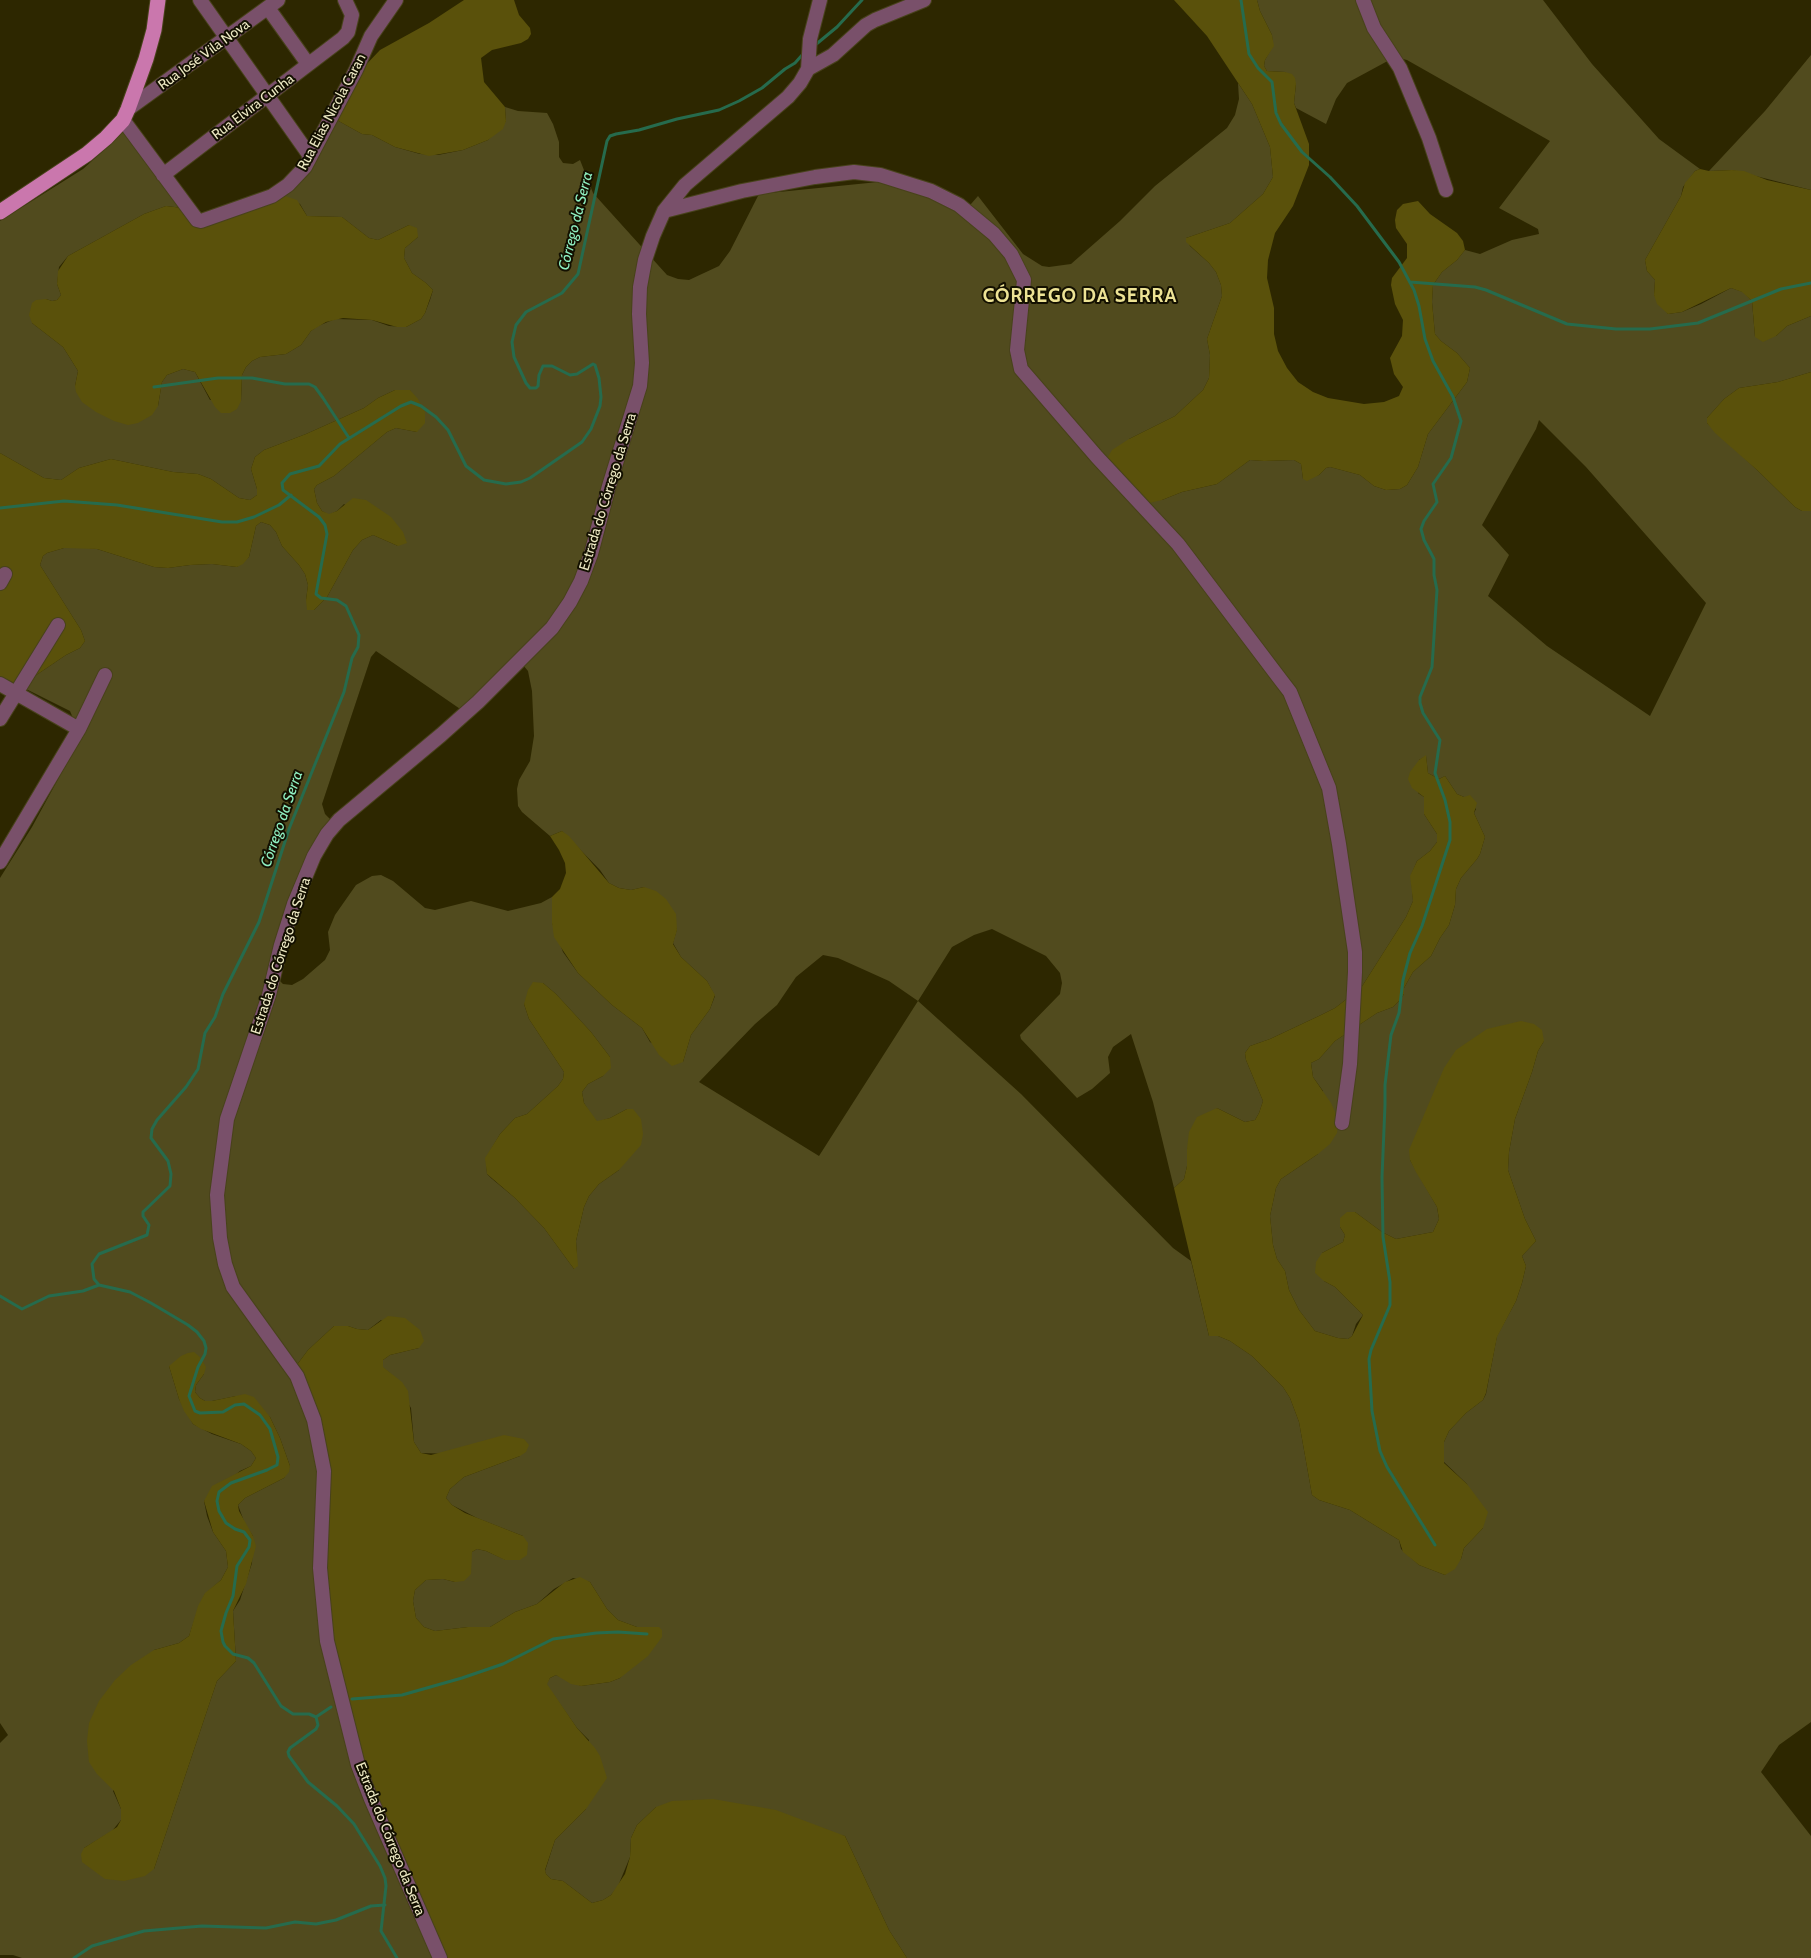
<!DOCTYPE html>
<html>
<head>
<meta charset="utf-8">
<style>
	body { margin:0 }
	canvas { display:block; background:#2d2700 }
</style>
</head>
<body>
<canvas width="1811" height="1958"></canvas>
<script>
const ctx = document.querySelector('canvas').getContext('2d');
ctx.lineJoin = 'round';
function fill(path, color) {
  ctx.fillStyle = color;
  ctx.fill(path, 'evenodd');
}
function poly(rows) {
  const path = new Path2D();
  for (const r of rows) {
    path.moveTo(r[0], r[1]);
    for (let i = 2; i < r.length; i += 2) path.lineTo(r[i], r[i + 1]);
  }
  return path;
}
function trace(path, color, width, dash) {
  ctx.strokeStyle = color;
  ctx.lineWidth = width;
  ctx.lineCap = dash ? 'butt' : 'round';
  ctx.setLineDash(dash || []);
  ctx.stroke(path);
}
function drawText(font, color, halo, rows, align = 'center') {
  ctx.font = font + ' Cabin,sans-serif';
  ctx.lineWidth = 4;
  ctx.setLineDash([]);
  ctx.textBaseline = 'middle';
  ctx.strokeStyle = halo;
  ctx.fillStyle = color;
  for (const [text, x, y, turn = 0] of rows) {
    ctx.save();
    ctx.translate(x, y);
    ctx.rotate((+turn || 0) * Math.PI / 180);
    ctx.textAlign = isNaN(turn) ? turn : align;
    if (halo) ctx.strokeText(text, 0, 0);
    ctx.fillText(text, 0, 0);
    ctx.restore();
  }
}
fill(poly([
	[1257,0,1543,0,1592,64,1659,139,1700,169,1695,171,1683,187,1681,196,1645,260,1647,271,1655,280,1654,295,1668,314,1682,312,1701,304,1731,288,1743,292,1752,301,1755,337,1776,336,1787,326,1811,316,1811,372,1778,382,1739,388,1724,399,1707,418,1707,423,1757,470,1795,507,1802,511,1811,511,1811,1722,1779,1745,1761,1772,1811,1836,1811,1958,907,1958,889,1930,845,1836,656,1807,637,1825,631,1838,630,1857,618,1886,611,1895,603,1900,592,1903,563,1881,551,1879,546,1874,545,1871,555,1840,586,1809,589,1740,577,1728,546,1684,550,1678,556,1675,581,1686,610,1682,620,1678,659,1627,637,1627,618,1620,607,1609,590,1582,573,1578,554,1589,537,1604,515,1612,490,1627,468,1627,435,1631,424,1627,416,1618,413,1601,415,1590,426,1580,443,1579,455,1582,472,1552,477,1549,486,1551,506,1560,523,1536,477,1518,452,1505,446,1498,450,1489,464,1477,520,1456,421,1453,414,1442,411,1408,390,1373,382,1367,383,1360,390,1355,419,1348,381,1320,368,1330,357,1329,348,1326,334,1326,308,1350,296,1366,444,1958,22,1958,13,1955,0,1955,0,1743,8,1735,0,1723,0,878,32,827,81,737,70,711,20,686,66,655,80,648,85,641,81,630,40,565,43,556,47,553,64,548,81,547,97,549,154,567,168,568,190,565,212,564,237,567,249,557,256,526,261,522,270,525,276,532,282,546,299,565,305,574,308,585,306,600,314,610,327,597,353,550,362,540,373,535,398,546,344,504,337,511,329,515,322,511,317,503,314,489,317,485,334,476,387,432,396,428,417,432,410,390,395,390,378,398,364,408,306,434,264,450,255,457,251,469,257,489,257,495,250,500,239,498,211,479,198,474,173,472,111,459,79,468,61,480,44,478,0,453,0,221,83,169,104,150,124,125,183,208,166,206,144,214,68,256,59,267,57,284,61,295,57,300,52,301,46,299,32,323,63,347,70,358,78,371,75,386,158,406,162,382,167,375,183,369,195,372,210,400,241,401,242,375,246,367,252,361,260,357,286,354,301,345,311,331,318,326,335,319,372,320,389,326,406,327,421,319,425,313,430,300,433,290,426,283,412,273,404,258,405,248,418,237,409,225,378,240,369,238,342,217,307,216,300,204,276,193,335,119,362,134,372,135,395,147,420,154,438,155,463,150,488,140,506,121,505,107,518,111,547,113,553,124,559,142,559,157,563,163,573,164,580,160,593,193,667,275,678,279,689,280,719,266,730,251,759,194,888,181,964,208,971,204,978,196,1023,254,1042,266,1049,267,1071,264,1120,221,1155,186,1227,128,1235,115,1239,99,1238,83,1252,104,1270,147,1273,177,1263,194,1230,223,1186,238,1190,246,1209,263,1216,272,1221,285,1222,296,1207,339,1210,355,1209,378,1203,390,1175,416,1129,439,1162,500,1182,492,1217,484,1250,460,1264,461,1294,460,1301,464,1303,479,1319,475,1326,468,1330,467,1360,475,1374,486,1386,490,1400,489,1407,485,1418,467,1428,434,1467,382,1470,368,1457,353,1441,341,1435,334,1432,302,1433,285,1442,272,1457,260,1465,250,1480,254,1512,240,1539,234,1538,229,1499,208,1550,141,1407,60,1395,57,1347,83,1336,99,1326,124,1296,108,1294,103,1296,84,1285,72,1267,71,1264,66,1265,60,1273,46,1272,35,1260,11],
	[1539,420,1586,467,1706,603,1650,716,1547,646,1488,596,1509,555,1482,525,1536,429],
	[376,651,466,713,523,665,528,671,532,691,534,736,530,761,519,780,517,789,518,806,522,812,550,836,562,831,600,870,609,883,619,888,631,890,644,887,677,929,673,943,681,957,707,981,715,996,710,1009,691,1035,683,1062,650,1042,642,1028,612,1005,578,973,563,952,552,923,552,897,541,903,508,911,471,901,435,910,425,908,393,881,381,875,372,876,356,885,335,915,328,932,330,950,325,960,303,979,292,985,283,984,277,978,318,844,337,820,330,819,325,814,322,804,371,657],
	[1426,756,1428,773,1439,779,1445,776,1457,794,1464,797,1476,809,1474,813,1485,837,1480,854,1477,859,1461,878,1456,889,1455,905,1449,925,1440,938,1431,956,1413,972,1404,988,1404,994,1401,999,1393,1007,1377,1013,1335,1041,1319,1059,1311,1063,1313,1077,1323,1091,1318,1154,1281,1179,1276,1188,1270,1216,1273,1245,1277,1259,1285,1271,1289,1290,1299,1310,1315,1331,1338,1338,1348,1339,1352,1336,1356,1324,1363,1315,1335,1287,1324,1281,1322,1253,1343,1242,1345,1235,1340,1227,1355,1212,1382,1232,1396,1239,1433,1232,1439,1219,1437,1207,1410,1160,1544,1041,1538,1051,1532,1072,1515,1119,1509,1152,1508,1170,1525,1219,1536,1241,1522,1256,1526,1266,1522,1283,1516,1301,1497,1336,1486,1394,1483,1400,1466,1413,1449,1431,1444,1442,1444,1462,1467,1484,1483,1528,1464,1548,1461,1559,1445,1575,1419,1565,1401,1549,1399,1540,1384,1531,1350,1510,1319,1500,1312,1495,1299,1422,1290,1398,1283,1387,1252,1356,1230,1341,1218,1336,1209,1336,1191,1261,1173,1248,1021,1094,918,1001,952,947,974,935,992,929,1046,956,1060,973,1062,983,1060,994,1020,1035,1021,1039,1077,1098,1092,1089,1110,1073,1108,1057,1113,1047,1131,1034,1153,1102,1174,1188,1184,1179,1187,1166,1187,1149,1217,1108,1245,1122,1255,1120,1259,1113,1263,1101,1246,1060,1245,1053,1250,1046,1270,1039,1321,1015,1335,1008,1361,988,1406,917,1413,901,1411,875,1417,861,1430,851,1437,842,1437,834,1424,814,1424,797,1418,793,1419,760],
	[823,955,838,958,889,981,918,1001,819,1156,699,1082,755,1024,777,1005,796,977],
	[543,983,556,994,591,1032,610,1057,603,1076,588,1084,582,1092,584,1103,589,1111,597,1122,610,1118,627,1109,619,1170,599,1184,589,1196,584,1207,576,1241,577,1255,574,1269,544,1228,515,1198,491,1178,487,1174,486,1158,500,1134,515,1118,527,1114,558,1086,563,1079,564,1072,529,1019,524,1004],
	[169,1366,204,1374,196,1385,195,1392,200,1398,205,1401,212,1401,236,1396,270,1417,280,1438,290,1466,284,1478,245,1498,238,1505,245,1524,253,1536,252,1563,240,1600,233,1611,236,1661,217,1681,154,1869,84,1848,112,1831,121,1820,121,1809,113,1791,154,1650,179,1643,189,1636,199,1606,205,1594,221,1580,228,1567,226,1551,213,1532,207,1516,204,1501,240,1471,251,1466,256,1458,251,1451,241,1444,212,1434,193,1424,179,1399],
	[1811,55,1811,190,1732,170,1709,171,1765,111]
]), '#514b1e');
fill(poly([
	[464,0,514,0,519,15,530,28,531,34,528,39,521,43,492,50,481,58,484,82,505,107,506,121,503,129,488,140,463,150,429,156,395,147,372,135,362,134,335,119,361,70,380,50,429,23],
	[1174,0,1257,0,1260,11,1272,35,1274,46,1265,60,1264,66,1267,71,1285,72,1292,74,1295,78,1296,84,1294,103,1309,144,1309,165,1293,206,1275,233,1268,260,1267,278,1274,308,1274,334,1278,351,1287,368,1298,382,1313,392,1328,398,1364,404,1384,402,1399,396,1403,387,1394,374,1390,358,1402,336,1403,320,1395,304,1391,285,1392,278,1407,258,1407,244,1396,228,1395,220,1397,210,1403,204,1418,201,1430,214,1457,233,1463,241,1465,250,1457,260,1442,272,1433,285,1432,302,1435,334,1441,341,1457,353,1470,368,1467,382,1428,434,1418,467,1407,485,1400,489,1386,490,1374,486,1360,475,1330,467,1326,468,1319,475,1307,481,1303,479,1301,464,1294,460,1264,461,1250,460,1217,484,1182,492,1162,500,1145,504,1106,460,1112,450,1129,439,1175,416,1203,390,1209,378,1210,355,1207,339,1222,296,1221,285,1216,272,1209,263,1186,242,1186,238,1230,223,1263,194,1273,177,1270,147,1252,104,1207,36],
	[1700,169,1709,171,1732,170,1744,171,1767,180,1811,190,1811,316,1787,326,1776,336,1763,342,1755,337,1752,301,1742,292,1731,288,1682,312,1668,314,1657,304,1654,295,1655,280,1647,271,1645,260,1681,196,1685,183,1695,171],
	[276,193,297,200,307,216,342,217,369,238,378,240,409,225,417,228,418,237,405,248,404,258,412,273,426,283,433,290,425,313,421,319,406,327,397,327,372,320,343,318,326,322,311,331,301,345,286,354,260,357,252,361,246,367,242,375,241,401,237,409,230,413,221,413,215,407,195,372,183,369,167,375,162,382,158,406,152,415,138,423,128,425,114,421,96,412,82,402,76,392,75,386,78,371,70,358,63,347,32,323,29,315,32,303,36,300,46,299,52,301,57,300,61,295,57,284,58,271,68,256,144,214,166,206,183,208,195,225],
	[1811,372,1811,511,1802,511,1795,507,1757,470,1715,433,1707,423,1707,418,1724,399,1739,388,1778,382],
	[395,390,410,390,418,399,425,412,425,423,417,432,396,428,387,432,334,476,317,485,314,489,317,503,322,511,329,514,337,511,353,498,366,500,391,517,403,532,407,543,398,546,373,535,362,540,353,550,327,597,314,610,307,610,306,600,308,585,305,574,299,565,282,546,276,532,270,525,261,522,256,526,249,557,243,564,237,567,212,564,190,565,168,568,154,567,97,549,64,548,47,553,43,556,40,565,81,630,85,641,80,648,66,655,20,686,0,676,0,453,44,478,61,480,79,468,111,459,173,472,198,474,211,479,239,498,250,500,257,495,257,489,251,469,255,457,264,450,306,434,364,408,378,398],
	[1426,755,1428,773,1439,779,1445,776,1457,794,1464,797,1470,795,1477,803,1474,813,1485,837,1480,854,1477,859,1461,878,1456,889,1455,905,1449,925,1440,938,1431,956,1413,972,1404,988,1404,994,1401,999,1393,1007,1377,1013,1335,1041,1319,1059,1311,1063,1313,1077,1331,1103,1335,1112,1338,1124,1337,1133,1330,1144,1318,1154,1281,1179,1276,1188,1270,1216,1273,1245,1277,1259,1285,1271,1289,1290,1299,1310,1315,1331,1338,1338,1348,1339,1352,1336,1363,1315,1335,1287,1324,1281,1315,1273,1316,1262,1322,1253,1343,1242,1345,1235,1340,1227,1340,1218,1347,1212,1355,1212,1382,1232,1396,1239,1433,1232,1439,1219,1437,1207,1416,1172,1410,1160,1409,1150,1444,1068,1456,1050,1487,1029,1521,1021,1534,1024,1542,1030,1544,1041,1538,1051,1532,1072,1515,1119,1509,1152,1508,1170,1525,1219,1536,1241,1522,1256,1526,1266,1522,1283,1516,1301,1497,1337,1486,1393,1483,1400,1466,1413,1449,1431,1444,1442,1444,1463,1467,1484,1488,1512,1483,1528,1464,1548,1461,1559,1455,1569,1445,1575,1419,1565,1403,1552,1399,1540,1384,1531,1350,1510,1319,1500,1312,1495,1299,1422,1290,1398,1283,1387,1252,1356,1230,1341,1218,1336,1209,1336,1174,1188,1184,1179,1187,1166,1187,1149,1189,1132,1197,1117,1217,1108,1245,1122,1255,1120,1259,1113,1263,1101,1246,1060,1245,1053,1250,1046,1270,1039,1321,1015,1335,1008,1361,988,1406,917,1413,901,1410,876,1417,861,1430,851,1437,842,1437,834,1424,814,1424,797,1412,788,1408,779,1410,772,1419,760],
	[562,831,569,836,609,883,619,888,631,890,644,887,656,891,666,899,676,914,677,930,673,944,681,957,707,981,715,995,710,1009,691,1035,683,1062,672,1066,659,1055,642,1028,612,1005,578,973,554,937,552,923,552,897,560,889,566,873,565,863,559,850,550,836],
	[533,982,543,983,556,994,591,1032,610,1057,611,1068,603,1076,588,1084,582,1092,584,1103,597,1121,610,1118,627,1109,633,1109,641,1119,643,1134,641,1145,619,1170,599,1184,589,1196,584,1207,576,1241,578,1266,574,1269,544,1228,515,1198,487,1174,485,1158,500,1134,515,1118,527,1114,558,1086,563,1079,564,1072,529,1019,524,1004,528,990],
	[388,1316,405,1318,420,1330,424,1341,419,1348,390,1355,383,1360,383,1367,402,1382,408,1391,414,1442,421,1453,431,1455,504,1435,524,1439,529,1445,526,1452,520,1456,464,1477,450,1489,446,1498,452,1505,465,1513,523,1536,528,1543,527,1555,520,1560,505,1560,486,1551,477,1549,472,1552,471,1574,464,1581,455,1582,443,1579,426,1580,415,1590,413,1601,416,1618,424,1627,435,1631,468,1627,490,1627,515,1612,537,1604,565,1582,580,1577,590,1582,607,1609,618,1620,637,1627,659,1627,662,1630,662,1637,648,1656,620,1678,610,1682,581,1686,571,1684,556,1675,550,1678,547,1684,577,1728,595,1748,600,1756,607,1778,586,1809,555,1840,545,1870,546,1874,551,1879,563,1881,592,1903,603,1900,611,1895,625,1874,630,1857,631,1838,637,1825,656,1807,672,1801,713,1799,776,1810,845,1836,889,1930,907,1958,444,1958,363,1767,335,1659,325,1589,328,1474,296,1366,308,1350,334,1326,348,1326,357,1329,368,1330],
	[194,1352,201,1358,206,1367,204,1374,196,1385,195,1392,200,1398,205,1401,212,1401,245,1394,254,1397,270,1417,280,1438,290,1466,289,1472,284,1478,245,1498,238,1505,239,1511,253,1536,256,1546,246,1584,233,1611,236,1661,217,1681,154,1869,145,1876,124,1881,105,1879,82,1862,81,1854,84,1848,117,1827,121,1820,121,1809,114,1791,97,1774,89,1762,87,1741,89,1723,99,1701,115,1680,131,1665,154,1650,179,1643,189,1636,198,1606,205,1593,221,1580,228,1567,226,1551,213,1532,204,1501,212,1486,251,1466,256,1458,251,1451,241,1444,201,1429,193,1424,184,1411,179,1399,169,1366,181,1356,188,1353]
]), '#5a510b');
trace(poly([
	[1241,0,1249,54,1258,68,1272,82,1276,113,1281,124,1302,152,1330,177,1357,206,1399,262,1414,290,1419,306,1425,339,1433,361,1453,397,1461,421,1451,458,1433,484,1437,502,1424,521,1421,529,1424,540,1434,559,1434,575,1437,590,1432,667,1420,697,1420,703,1423,713,1440,740,1435,773,1445,800,1450,822,1450,840,1422,926,1410,953,1403,980,1399,1013,1391,1035,1385,1085,1385,1105,1382,1177,1383,1237,1390,1282,1390,1305,1371,1350,1369,1359,1372,1411,1380,1451,1387,1467,1435,1545],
	[814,46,837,27,862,0],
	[1410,282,1475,287,1486,290,1567,324,1616,329,1650,329,1698,323,1781,289,1811,283],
	[154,387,218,378,252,378,285,384,309,384,315,387,323,398,349,438],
	[0,508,64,501,117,505,222,522,237,522,254,517,279,505,291,495],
	[0,1296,22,1309,49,1296,83,1291,99,1285],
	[352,1699,402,1695,462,1678,503,1664,553,1639,596,1633,618,1632,647,1634],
	[316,1717,331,1707],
	[74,1958,92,1946,144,1931,202,1926,266,1928,295,1922,316,1924,336,1920,371,1906,385,1905],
	[397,1958,381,1931,386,1886,385,1878,380,1866,354,1824,337,1806,308,1782,289,1756,288,1752,290,1748,316,1729,318,1725,316,1717,309,1714,293,1714,281,1706,254,1663,248,1658,233,1654,225,1646,223,1642,221,1631,226,1613,233,1596,237,1566,249,1547,250,1540,244,1532,235,1529,226,1523,219,1511,217,1501,219,1492,231,1483,267,1470,277,1465,278,1457,270,1429,260,1415,244,1404,235,1405,223,1412,200,1413,195,1411,189,1396,198,1367,205,1354,206,1348,204,1341,197,1332,188,1325,151,1303,130,1292,99,1285,94,1279,92,1264,99,1254,147,1235,149,1225,143,1216,143,1212,170,1186,171,1174,168,1161,151,1138,152,1129,157,1120,186,1087,198,1069,205,1033,215,1017,223,994,259,922,289,829,344,692,352,658,358,647,359,635,346,606,337,600,321,598,316,594,327,534,325,525,319,517,283,490,282,483,290,474,319,466,340,444,401,406,411,402,421,406,436,417,448,430,466,466,484,480,506,484,521,482,530,478,582,442,591,429,600,406,601,397,599,378,595,365,593,364,577,374,570,375,552,366,543,366,539,375,538,386,536,388,530,388,526,383,514,357,512,342,516,325,526,312,562,293,578,274,607,141,610,136,616,134,639,130,677,119,719,110,739,101,762,88,785,69,795,63,803,54]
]), '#266b4d', 3);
const minor = poly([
	[200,0,310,156],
	[1363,0,1374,28,1400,68,1429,138,1446,190],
	[268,8,308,64],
	[808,69,833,55,866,25,875,20,924,0],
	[128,109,278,0],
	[123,120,197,220,201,221,272,196,288,185,305,167,356,70,371,36,396,0],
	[163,175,343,38,348,32,352,15,345,0],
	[664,211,742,191,815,177,854,172,880,175,931,191,959,205,994,234,1011,254,1024,280,1017,350,1021,369,1097,457,1178,544,1280,679,1290,692,1329,788,1339,844,1355,952,1355,972,1350,1064,1342,1123],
	[0,583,5,574],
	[0,684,79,729],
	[0,719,58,625],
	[0,862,79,729,105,675],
	[440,1958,371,1799,358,1765,327,1641,320,1568,324,1471,314,1420,297,1376,233,1287,225,1264,220,1238,217,1195,227,1119,269,995,281,945,294,904,314,856,327,834,339,820,441,735,478,702,552,628,570,602,581,581,591,554,609,486,640,386,642,363,639,314,640,287,645,260,653,236,664,211,685,185,788,97,800,83,808,69,810,39,820,0]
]);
const major = poly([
	[0,212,87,154,106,138,123,120,128,109,146,59,154,30,158,0]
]);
trace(minor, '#48421b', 16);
trace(major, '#48421b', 17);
trace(minor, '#79506a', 14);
trace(major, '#ca77ad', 15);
drawText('14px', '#ede9c3', '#131000', [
	["Rua José Vila Nova",204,55,-36],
	["Rua Elvira Cunha",253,107,-37],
	["Rua Elias Nicola Caran",332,112,-62],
	["Estrada do Córrego da Serra",608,492,-73],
	["Estrada do Córrego da Serra",281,956,-72],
	["Estrada do Córrego da Serra",390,1839,68]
]);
drawText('italic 15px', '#8ff0c1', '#131000', [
	["Córrego da Serra",576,221,-76],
	["Córrego da Serra",282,819,-71]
]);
ctx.letterSpacing = '1px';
drawText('bold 19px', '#ede395', '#131000', [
	["CÓRREGO DA SERRA",1080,296]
]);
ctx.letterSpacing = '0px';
</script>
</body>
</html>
